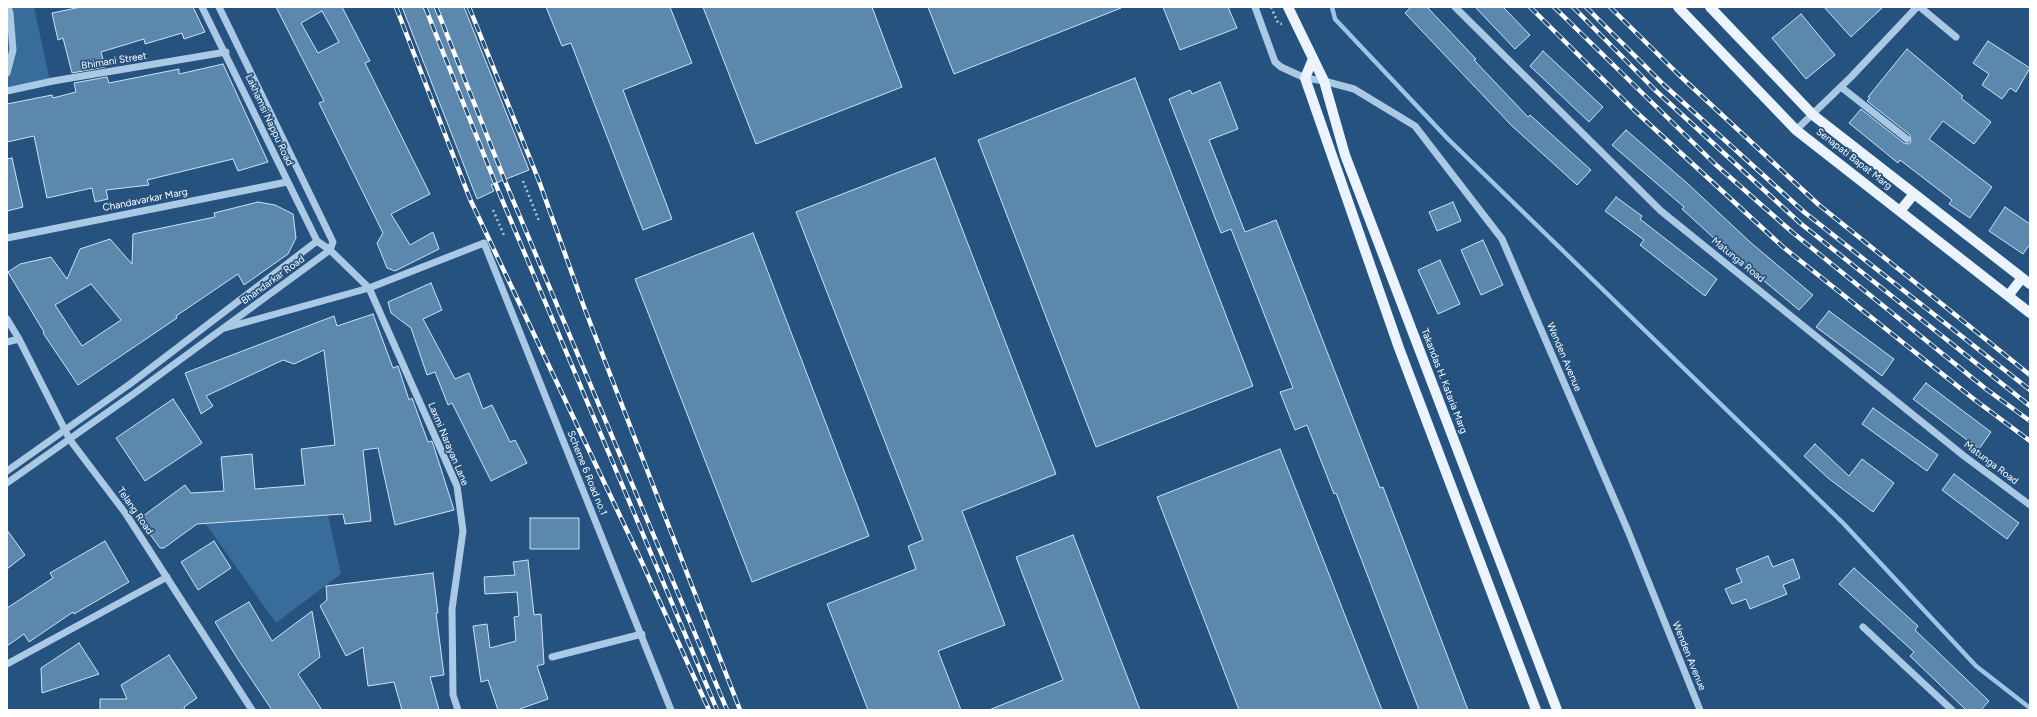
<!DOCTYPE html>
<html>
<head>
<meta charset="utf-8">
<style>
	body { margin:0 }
	#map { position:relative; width:2037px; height:717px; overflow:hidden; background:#25527e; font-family:Figtree,sans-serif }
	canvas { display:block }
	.frame { position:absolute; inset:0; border:8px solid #fff; pointer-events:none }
</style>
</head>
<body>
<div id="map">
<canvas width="2037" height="717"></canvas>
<div class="frame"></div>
</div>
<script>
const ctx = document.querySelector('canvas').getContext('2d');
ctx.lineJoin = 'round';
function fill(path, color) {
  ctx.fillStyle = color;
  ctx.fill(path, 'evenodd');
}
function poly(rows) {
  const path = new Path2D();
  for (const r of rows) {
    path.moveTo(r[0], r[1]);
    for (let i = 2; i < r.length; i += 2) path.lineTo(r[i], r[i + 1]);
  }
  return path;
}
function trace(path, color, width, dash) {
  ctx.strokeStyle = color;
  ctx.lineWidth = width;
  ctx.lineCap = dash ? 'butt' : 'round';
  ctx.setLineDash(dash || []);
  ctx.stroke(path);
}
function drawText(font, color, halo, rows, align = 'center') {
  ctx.font = font + ' Figtree,sans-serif';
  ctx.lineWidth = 3.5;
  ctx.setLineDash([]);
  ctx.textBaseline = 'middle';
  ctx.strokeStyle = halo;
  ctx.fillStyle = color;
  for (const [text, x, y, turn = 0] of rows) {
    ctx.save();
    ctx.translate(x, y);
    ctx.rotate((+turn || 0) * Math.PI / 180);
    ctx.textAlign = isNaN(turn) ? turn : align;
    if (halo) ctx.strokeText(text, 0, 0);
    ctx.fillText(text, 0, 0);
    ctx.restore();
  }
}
fill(poly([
	[7,7,34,7,50,81,7,90],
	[328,515,341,574,276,623,205,523]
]), '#386c9b');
trace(poly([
	[1332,7,1335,19,1448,139,1843,523,1976,666,2030,708]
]), '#9ec5e6', 4.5);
const building = poly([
	[81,7,193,7,205,32,184,39,182,33,145,44,144,39,101,52,105,67,72,73,63,38,58,40,52,13,81,7],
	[276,7,342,7,370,61,365,63,430,194,391,214,410,245,433,232,439,249,395,271,387,268,377,243,383,233,319,103,324,101,276,7],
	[322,11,339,42,318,53,301,23,322,11],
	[402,7,464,7,529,170,491,185,494,191,477,199,402,7],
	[546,7,670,7,692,63,623,90,672,219,643,230,571,43,562,46,546,7],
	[703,7,872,7,902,87,756,144,703,7],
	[928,7,1121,7,1121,8,954,74,928,7],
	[1163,7,1228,7,1237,28,1180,50,1163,7],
	[1411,7,1427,7,1476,59,1474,60,1528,117,1530,115,1591,170,1577,185,1512,126,1405,13,1411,7],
	[1475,7,1503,7,1530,35,1515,49,1475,7],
	[1824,7,1883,7,1851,37,1824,7],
	[1801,14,1835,55,1806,79,1772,38,1801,14],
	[1988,41,2030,68,2016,92,2010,88,2002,99,1982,85,1989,74,1973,63,1988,41],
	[1907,49,1963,96,1961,98,1991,122,1974,144,1943,121,1929,139,1992,187,1970,218,1949,204,1952,200,1900,160,1898,163,1849,123,1861,109,1904,143,1908,144,1911,142,1910,135,1867,101,1870,98,1868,97,1907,49],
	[1543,51,1603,107,1589,122,1530,66,1543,51],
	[223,64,268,162,238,171,233,159,147,180,149,185,106,190,108,199,95,202,92,188,47,198,34,136,7,142,7,104,52,95,53,98,76,92,74,83,107,77,109,83,179,69,179,74,223,64],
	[1135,78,1253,386,1096,447,978,140,1135,78],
	[1220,82,1238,129,1209,140,1245,232,1276,220,1380,488,1383,487,1468,710,1419,710,1336,493,1334,494,1307,425,1295,430,1280,392,1293,388,1231,229,1221,233,1169,99,1190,90,1192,94,1220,82],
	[1626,130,1687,183,1750,242,1813,295,1799,310,1728,251,1682,209,1684,207,1612,145,1626,130],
	[12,158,23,207,7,211,7,159,12,158],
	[935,158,1056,474,962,511,1005,625,938,651,961,710,868,710,827,604,916,569,908,546,923,540,796,212,935,158],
	[1616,197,1642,216,1640,219,1717,279,1705,296,1640,245,1644,240,1605,211,1616,197],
	[258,202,275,205,293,214,296,238,288,254,244,285,238,274,176,316,177,318,78,385,43,333,44,332,8,272,20,264,51,257,67,279,80,249,110,239,132,264,133,234,215,217,214,213,258,202],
	[91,284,121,320,82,346,55,305,91,284],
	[1453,202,1461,221,1437,231,1429,212,1453,202],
	[2005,207,2030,224,2030,244,2023,254,1989,231,2005,207],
	[753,233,869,536,752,582,635,279,753,233],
	[1483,240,1503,285,1481,295,1461,250,1483,240],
	[1440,260,1460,304,1438,314,1418,270,1440,260],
	[431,283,442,310,423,319,455,379,469,373,483,409,492,405,510,442,515,440,527,463,491,481,452,403,448,405,435,372,427,375,411,328,391,313,388,302,431,283],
	[1829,311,1894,359,1882,376,1816,327,1829,311],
	[373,314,393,368,398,366,409,400,412,398,428,442,432,441,435,450,454,510,395,525,378,448,363,450,371,521,345,524,343,514,197,524,164,548,160,548,139,519,185,485,191,493,224,491,221,457,252,454,255,489,305,485,301,449,335,445,324,350,294,364,283,360,206,396,213,406,201,414,185,373,334,316,337,326,373,314],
	[1926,383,1991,432,1979,449,1913,399,1926,383],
	[173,399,202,443,145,481,116,438,173,399],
	[1873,408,1938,455,1927,471,1862,424,1873,408],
	[1815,444,1849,476,1862,459,1894,483,1873,512,1828,478,1804,456,1815,444],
	[1280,449,1382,710,1239,710,1157,497,1280,449],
	[1954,474,2019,523,2007,539,1942,490,1954,474],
	[530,518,579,518,579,549,530,549,530,518],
	[7,530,25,555,7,569,7,530],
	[1073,535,1140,710,989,710,1063,680,1016,557,1073,535],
	[105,541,129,582,74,614,73,612,29,642,24,634,7,646,7,608,53,578,50,573,105,541],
	[214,541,231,568,198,590,181,562,214,541],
	[1768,556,1773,567,1793,559,1800,578,1783,585,1787,594,1750,609,1746,599,1732,604,1725,589,1742,582,1736,569,1768,556],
	[528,560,534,615,541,614,544,664,537,666,548,699,517,710,498,710,488,680,481,682,473,626,487,624,490,648,516,641,514,617,519,616,517,592,485,594,484,577,515,575,513,562,528,560],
	[1854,568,1918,626,1915,630,1989,701,1981,710,1966,710,1910,656,1914,652,1839,584,1854,568],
	[433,573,438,613,436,613,444,675,430,677,439,710,402,710,394,682,368,686,363,647,346,656,320,606,327,600,326,586,433,573],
	[249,602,272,641,312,611,320,657,298,674,322,710,272,710,239,661,215,622,249,602],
	[79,643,99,674,42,693,41,668,79,643],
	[169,655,197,698,184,707,185,710,100,710,100,699,127,699,121,685,169,655]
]);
fill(building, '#5d88ae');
trace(building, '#cde2f4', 1);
trace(poly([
	[1271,7,1278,23,1282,24],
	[523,181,539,221],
	[493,210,504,235]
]), '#aac9e5', 2.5, [2, 3]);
trace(poly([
	[202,7,317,241],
	[1255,7,1275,62,1281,67,1305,78,1324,81,1354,89,1415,126,1502,239,1628,531,1700,710],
	[1455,7,1661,211,1964,456,2030,505],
	[1920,7,1956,37],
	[7,73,13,50,10,13,8,7],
	[1841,87,1907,139],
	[7,91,53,81,226,52],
	[1796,130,1851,77,1917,7],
	[7,238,287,182],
	[317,241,330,250,369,288,457,486,463,531,452,609,453,695,458,710],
	[7,319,19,339,70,440,126,514,252,710],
	[225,328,369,288,484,243,671,710],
	[7,342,19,339],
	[7,471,130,384,317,241],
	[7,483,132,395,330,250,333,242,219,7],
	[1863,627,1952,710],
	[552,657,642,634],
	[7,664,167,577]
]), '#aac9e5', 7);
trace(poly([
	[1288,7,1324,81,1345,155,1557,710],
	[1678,7,1796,130,2030,313],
	[1710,7,1813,115,2030,284],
	[1313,59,1305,78,1399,348,1536,710],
	[1900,211,1914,194],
	[2008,296,2022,278]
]), '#ebf3fd', 10);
const rail = poly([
	[396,7,470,199,639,556,709,710],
	[425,7,498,190,717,710],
	[436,7,507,186,727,710],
	[469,7,539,181,584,307,740,710],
	[1530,7,1634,110,1783,247,1975,400,2030,441],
	[1554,7,1715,164,1792,232,1986,389,2030,421],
	[1573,7,1655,90,1800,223,2030,406],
	[1586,7,1664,85,1804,212,2030,390],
	[1610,7,1678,74,1819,205,2030,375]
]);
trace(rail, '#fff', 4.5);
trace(rail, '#25527e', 3, [9]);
drawText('10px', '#fff', '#25527e', [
	["Bhimani Street",114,61,-9],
	["Lakhamsi Nappu Road",269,120,65],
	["Senapati Bapat Marg",1854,159,38],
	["Chandavarkar Marg",145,200,-11],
	["Matunga Road",1738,260,39],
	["Bhandarkar Road",273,280,-36],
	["Wenden Avenue",1564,357,67],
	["Takandas H. Kataria Marg",1444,381,69],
	["Laxmi Narayan Lane",448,444,67],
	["Matunga Road",1991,463,37],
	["Scheme 6 Road no.1",587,473,68],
	["Telang Road",135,511,55],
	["Wenden Avenue",1689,656,68]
]);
</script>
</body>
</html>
